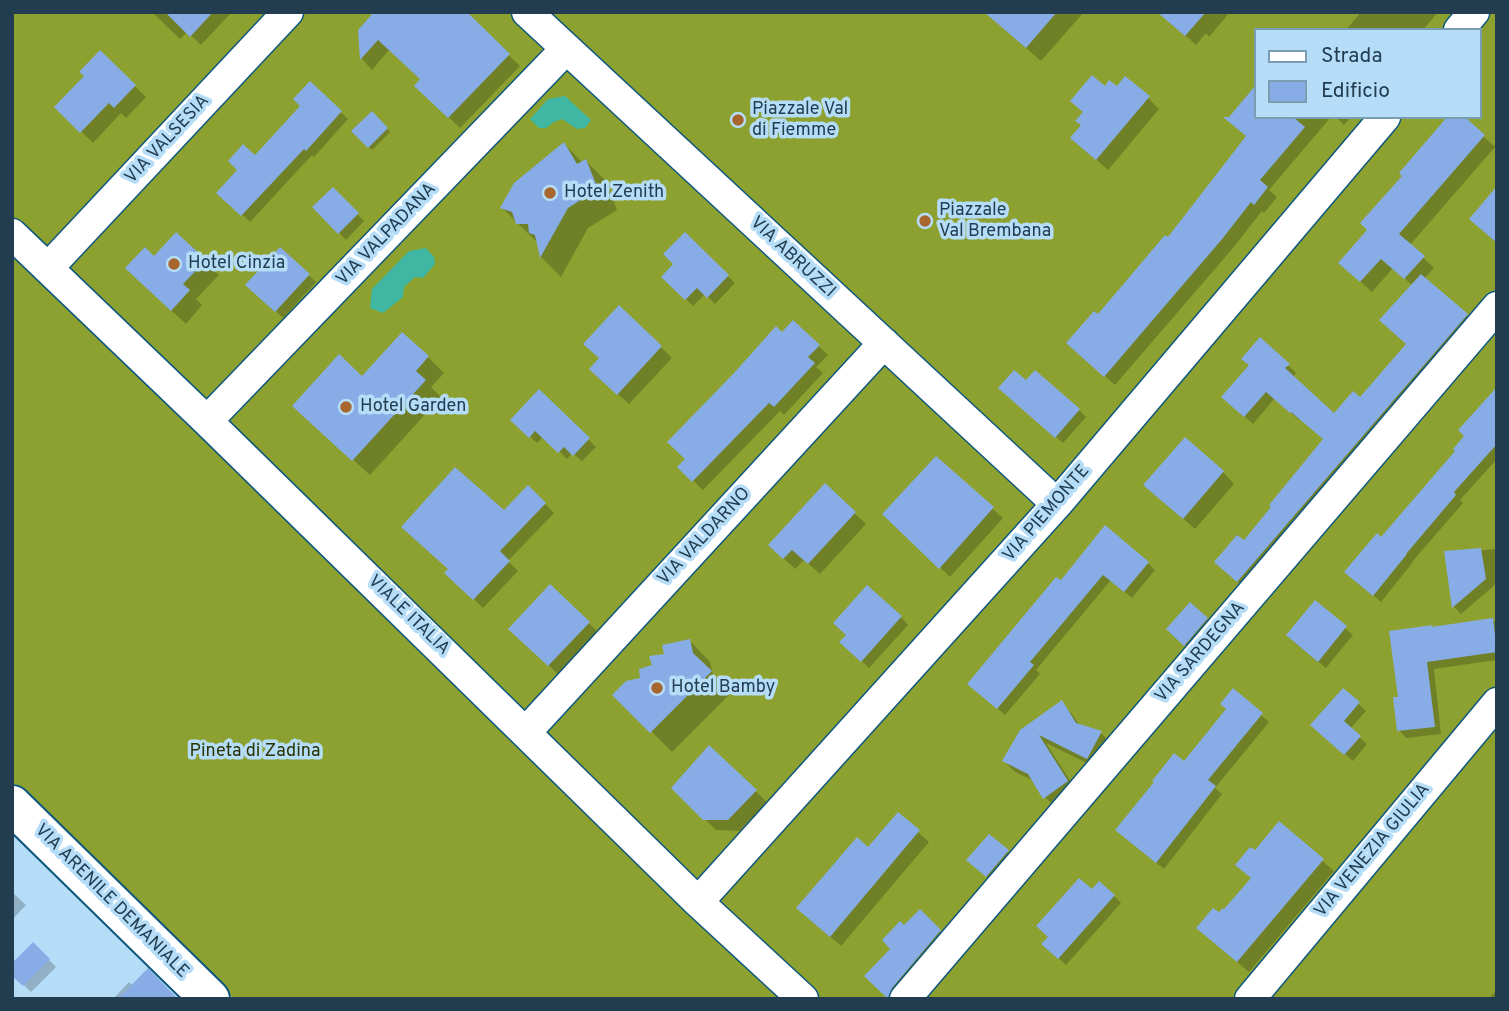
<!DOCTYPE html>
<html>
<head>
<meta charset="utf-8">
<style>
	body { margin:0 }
	#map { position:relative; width:1509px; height:1011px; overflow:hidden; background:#b6ddf8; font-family:Overpass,sans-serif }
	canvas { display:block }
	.frame { position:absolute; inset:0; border:14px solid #223d4f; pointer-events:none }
	.legend { position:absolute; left:1254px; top:28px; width:228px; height:91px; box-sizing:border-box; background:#b6ddf8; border:2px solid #7b9db4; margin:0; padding:9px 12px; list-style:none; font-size:21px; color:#223d4f }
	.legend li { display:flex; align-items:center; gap:14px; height:35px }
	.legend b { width:35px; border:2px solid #7b9db4 }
</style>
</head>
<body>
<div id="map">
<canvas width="1509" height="1011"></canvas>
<div class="frame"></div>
<ul class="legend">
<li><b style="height:9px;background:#fff"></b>Strada</li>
<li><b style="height:19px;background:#88ace5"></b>Edificio</li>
</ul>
</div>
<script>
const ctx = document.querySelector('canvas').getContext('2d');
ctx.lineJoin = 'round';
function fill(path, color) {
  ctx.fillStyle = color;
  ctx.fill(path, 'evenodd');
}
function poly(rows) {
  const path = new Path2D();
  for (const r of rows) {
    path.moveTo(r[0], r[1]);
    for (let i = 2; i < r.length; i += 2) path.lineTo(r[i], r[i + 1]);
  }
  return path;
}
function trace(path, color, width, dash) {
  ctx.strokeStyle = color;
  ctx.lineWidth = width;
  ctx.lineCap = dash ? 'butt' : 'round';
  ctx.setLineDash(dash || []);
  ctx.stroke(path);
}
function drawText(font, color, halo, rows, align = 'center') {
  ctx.font = font + ' Overpass,sans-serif';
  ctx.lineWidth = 7;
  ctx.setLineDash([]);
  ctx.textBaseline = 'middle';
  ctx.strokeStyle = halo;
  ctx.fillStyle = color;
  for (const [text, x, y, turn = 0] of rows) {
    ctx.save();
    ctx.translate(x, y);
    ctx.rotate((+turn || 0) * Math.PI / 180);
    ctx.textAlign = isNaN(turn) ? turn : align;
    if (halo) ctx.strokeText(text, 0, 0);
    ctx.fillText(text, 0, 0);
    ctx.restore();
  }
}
fill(poly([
	[12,12,1497,12,1497,999,234,999,12,782],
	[1255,30,1479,30,1479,117,1255,117]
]), '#8da130');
fill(poly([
	[565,96,591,120,585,128,577,129,562,119,554,122,546,128,539,128,530,119,548,99],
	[426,248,434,257,435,264,423,278,415,277,404,287,403,297,383,313,370,308,372,289,409,251]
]), '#3fb7a2');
fill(poly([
	[152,12,232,12,201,45,187,32,180,39],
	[985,12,1084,12,1041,61],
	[1159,12,1230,12,1209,37,1206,33,1196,45],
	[1361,12,1438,12,1423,30,1346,30],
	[476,23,520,66,460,128,416,86,422,79,390,49,372,70,362,59,360,30],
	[100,53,146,97,126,118,121,113,93,143,56,107,86,76],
	[310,83,348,119,314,157,312,155,250,222,219,192,239,170,255,158,302,106],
	[1105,88,1117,88,1148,98,1159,109,1108,170,1072,138,1082,126],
	[1255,88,1255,117,1331,117,1269,190,1277,197,1264,213,1262,211,1233,248,1115,385,1078,353,1098,317,1168,239,1248,137,1229,120],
	[372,113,390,132,372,150,354,131],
	[1336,117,1351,117,1344,125],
	[1462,117,1495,147,1410,245,1434,268,1424,279,1475,323,1246,589,1224,570,1324,439,1300,419,1299,420,1275,398,1253,424,1231,405,1288,365,1296,373,1293,377,1335,415,1360,399,1407,345,1412,285,1393,268,1372,292,1352,274],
	[564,144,583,163,586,161,606,181,617,210,588,228,561,277,541,257,539,244,502,208],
	[333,189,364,221,346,240,314,207],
	[685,235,735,283,715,304,705,294,693,306,663,277,676,264],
	[280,249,316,282,283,318,248,285],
	[154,258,204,261,219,275,196,299,202,305,186,324,141,282],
	[793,322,828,355,816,367,823,373,784,415,780,411,703,490,679,467,687,460,782,334],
	[661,347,672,358,629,404,602,380],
	[428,357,444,373,431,387,441,397,370,475,311,422,362,378],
	[1026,383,1079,410,1086,417,1063,443,1008,395],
	[1497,390,1497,459,1460,500,1463,503,1412,562,1413,562,1381,602,1354,579,1381,539,1457,451],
	[539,392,596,447,582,461,572,453,567,459,544,436,537,443,512,420],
	[936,459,1003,518,950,577,884,514],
	[1223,472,1234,484,1195,529,1157,496],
	[825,485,866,524,820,574,804,560,795,569,781,556],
	[528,487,554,513,508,561,518,571,483,608,447,573],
	[1497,549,1497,583,1461,614,1454,607,1446,553],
	[1148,563,1155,570,1132,598,1111,580,1036,670,1040,674,1005,715,977,691,1061,582],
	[550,586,600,634,560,676,510,629],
	[1315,602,1353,635,1326,668,1295,643],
	[901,617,908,625,869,668,849,649,848,635],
	[1207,619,1214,626,1192,652,1169,629],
	[1492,620,1497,624,1497,660,1434,669,1441,734,1406,738,1399,730,1400,698,1391,632,1432,627,1434,628],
	[690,641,710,662,713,675,731,693,672,752,615,695,642,679,666,655],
	[1344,690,1366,711,1350,729,1367,744,1353,761,1320,732],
	[1233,691,1269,722,1215,788,1222,794,1164,869,1124,837,1228,709],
	[1061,703,1072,714,1080,726,1101,733,1112,744,1099,769,1046,743,1078,793,1056,808,1045,797,1034,781,1015,772,1004,761],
	[709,748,767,802,739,831,716,830,673,788],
	[898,814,929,842,841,946,809,918],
	[1279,824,1334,871,1249,972,1210,939,1219,915,1225,911,1253,879,1255,852],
	[989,836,1015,859,994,883,976,867],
	[1092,891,1114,896,1121,903,1066,965,1043,944],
	[12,892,26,905,12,920],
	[920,912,951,942,903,999,890,999,867,976,893,949,904,928],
	[33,944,56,967,31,992,12,974],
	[129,982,133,986,176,999,113,999],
	[1497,989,1497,999,1489,999]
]), '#0003');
fill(poly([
	[165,12,213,12,190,37],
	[374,12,467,12,510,54,448,118,414,86,420,79,378,40,360,60,358,30],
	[984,12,1057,12,1026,48],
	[1157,12,1206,12,1185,36],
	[100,50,136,85,114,108,109,103,80,133,54,107,84,76,79,72],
	[1092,75,1105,86,1109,80,1117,86,1125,76,1150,96,1096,160,1070,138,1081,125,1075,121,1083,112,1070,101],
	[310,81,342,111,306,151,304,149,241,216,216,193,237,170,228,161,243,144,255,155,300,106,293,99],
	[1255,86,1255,117,1293,117,1305,127,1260,180,1268,187,1254,205,1251,202,1223,238,1104,377,1066,343,1094,311,1098,314,1165,235,1168,237,1246,136,1223,117,1229,117],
	[372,111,388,128,368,148,351,131],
	[1447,117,1465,117,1485,135,1399,234,1425,256,1404,279,1381,259,1360,282,1338,263,1367,230,1360,223,1402,176,1399,173],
	[564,142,577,164,586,159,598,189,568,208,540,258,535,235,529,233,528,224,516,224,512,212,500,208,514,183],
	[1497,186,1497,243,1469,219],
	[333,187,359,213,338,234,312,207],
	[176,232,206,260,183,284,190,290,171,311,125,268,145,247,154,256],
	[685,232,729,275,707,298,697,288,685,300,661,277,673,264,663,254],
	[280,247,310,274,275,312,245,285],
	[1421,274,1468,314,1237,582,1214,562,1237,535,1244,540,1271,507,1269,505,1323,439,1291,412,1290,413,1266,392,1244,417,1221,397,1249,365,1241,359,1260,337,1290,364,1285,368,1334,413,1353,391,1360,397,1406,344,1379,320],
	[619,305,662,346,617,395,589,369,599,358,583,344],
	[793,320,820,345,808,357,815,363,774,407,769,403,692,482,677,467,685,459,667,442,735,372,776,326,782,332],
	[402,332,429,356,416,371,426,380,352,461,292,406,339,354,362,376],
	[1014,370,1026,380,1035,370,1080,409,1055,438,998,388],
	[1497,387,1497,444,1454,492,1456,495,1406,554,1407,554,1373,596,1344,572,1377,533,1381,537,1455,451,1453,449,1464,436,1458,430],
	[539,389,590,438,573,456,564,447,558,453,535,431,529,438,510,420],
	[1185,437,1224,471,1183,519,1143,485],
	[936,456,994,507,939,569,882,514],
	[455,467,504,510,528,485,546,503,500,551,510,561,473,600,444,573,448,569,401,527],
	[825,483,856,512,808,564,792,550,783,559,768,545],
	[1105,525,1149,562,1124,592,1103,575,1030,662,1034,665,997,709,967,684,1056,577,1061,580],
	[1481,548,1486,579,1452,608,1444,551],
	[550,584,590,622,548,666,508,629],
	[867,585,902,616,861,662,839,642,846,635,833,623],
	[1315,600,1347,626,1318,662,1286,635],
	[1190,602,1208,618,1184,646,1166,629],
	[1493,618,1497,652,1427,662,1435,727,1397,731,1393,697,1398,697,1389,631,1433,625,1431,627],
	[690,639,693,653,712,671,650,733,612,695,626,681,640,678,639,669,652,665,649,656,664,654,662,645],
	[1233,688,1263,713,1208,780,1216,786,1156,863,1115,830,1154,782,1152,781,1174,753,1184,761,1226,709,1220,704],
	[1343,688,1360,702,1344,721,1361,736,1344,755,1310,725],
	[1062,700,1076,723,1102,731,1087,759,1039,735,1068,781,1043,799,1028,774,1002,761,1020,730],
	[709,745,757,790,728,820,703,820,671,788],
	[898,812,920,830,830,937,796,908,857,837,868,847],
	[1279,821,1324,859,1237,962,1196,928,1213,908,1219,912,1223,908,1224,909,1251,878,1235,865,1250,847,1255,850],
	[989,834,1009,850,986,877,966,860],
	[1079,878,1092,889,1099,881,1115,895,1058,959,1041,944,1048,937,1036,926],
	[920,909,941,930,892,988,888,999,864,976,890,949,882,940,900,921,904,925],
	[33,942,50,959,23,986,12,976,12,963],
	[148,968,178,999,118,999]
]), '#88ace5');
const street = poly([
	[527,12,1057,504],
	[1459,30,1474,12],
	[12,234,207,421,698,902,803,999],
	[48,268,288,12],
	[207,421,566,49],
	[526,732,884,343],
	[698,902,1057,504,1385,117],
	[905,999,1497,307],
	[1250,999,1497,703]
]);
const secondary = poly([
	[12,805,210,999]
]);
trace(street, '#0e577d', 33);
trace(secondary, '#0e577d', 42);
trace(street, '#fff', 30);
trace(secondary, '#fff', 38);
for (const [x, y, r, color] of [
	[738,120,7,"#a6662e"],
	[550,193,7,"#a6662e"],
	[925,221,7,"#a6662e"],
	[174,264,7,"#a6662e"],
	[346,407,7,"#a6662e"],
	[657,688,7,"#a6662e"]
]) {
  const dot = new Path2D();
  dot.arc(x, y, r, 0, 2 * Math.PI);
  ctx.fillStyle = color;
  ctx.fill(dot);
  trace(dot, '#b6ddf8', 2.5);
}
drawText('18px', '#223d4f', '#b6ddf8', [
	["Piazzale Val",752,110],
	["di Fiemme",752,131],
	["Hotel Zenith",564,193],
	["Piazzale",939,211],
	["Val Brembana",939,232],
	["Hotel Cinzia",188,264],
	["Hotel Garden",360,407],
	["Hotel Bamby",671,688]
], 'left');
drawText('18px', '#223d4f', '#b6ddf8', [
	["VIA VALSESIA",168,140,-47],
	["VIA VALPADANA",387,235,-46],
	["VIA ABRUZZI",792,258,43],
	["VIA PIEMONTE",1047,514,-49],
	["VIA VALDARNO",705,537,-47],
	["VIALE ITALIA",408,616,44],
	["VIA SARDEGNA",1201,653,-49],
	["VIA VENEZIA GIULIA",1373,851,-50],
	["VIA ARENILE DEMANIALE",111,902,45]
]);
drawText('18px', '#2b3303', '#b6ddf8', [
	["Pineta di Zadina",255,752]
]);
</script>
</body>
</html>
